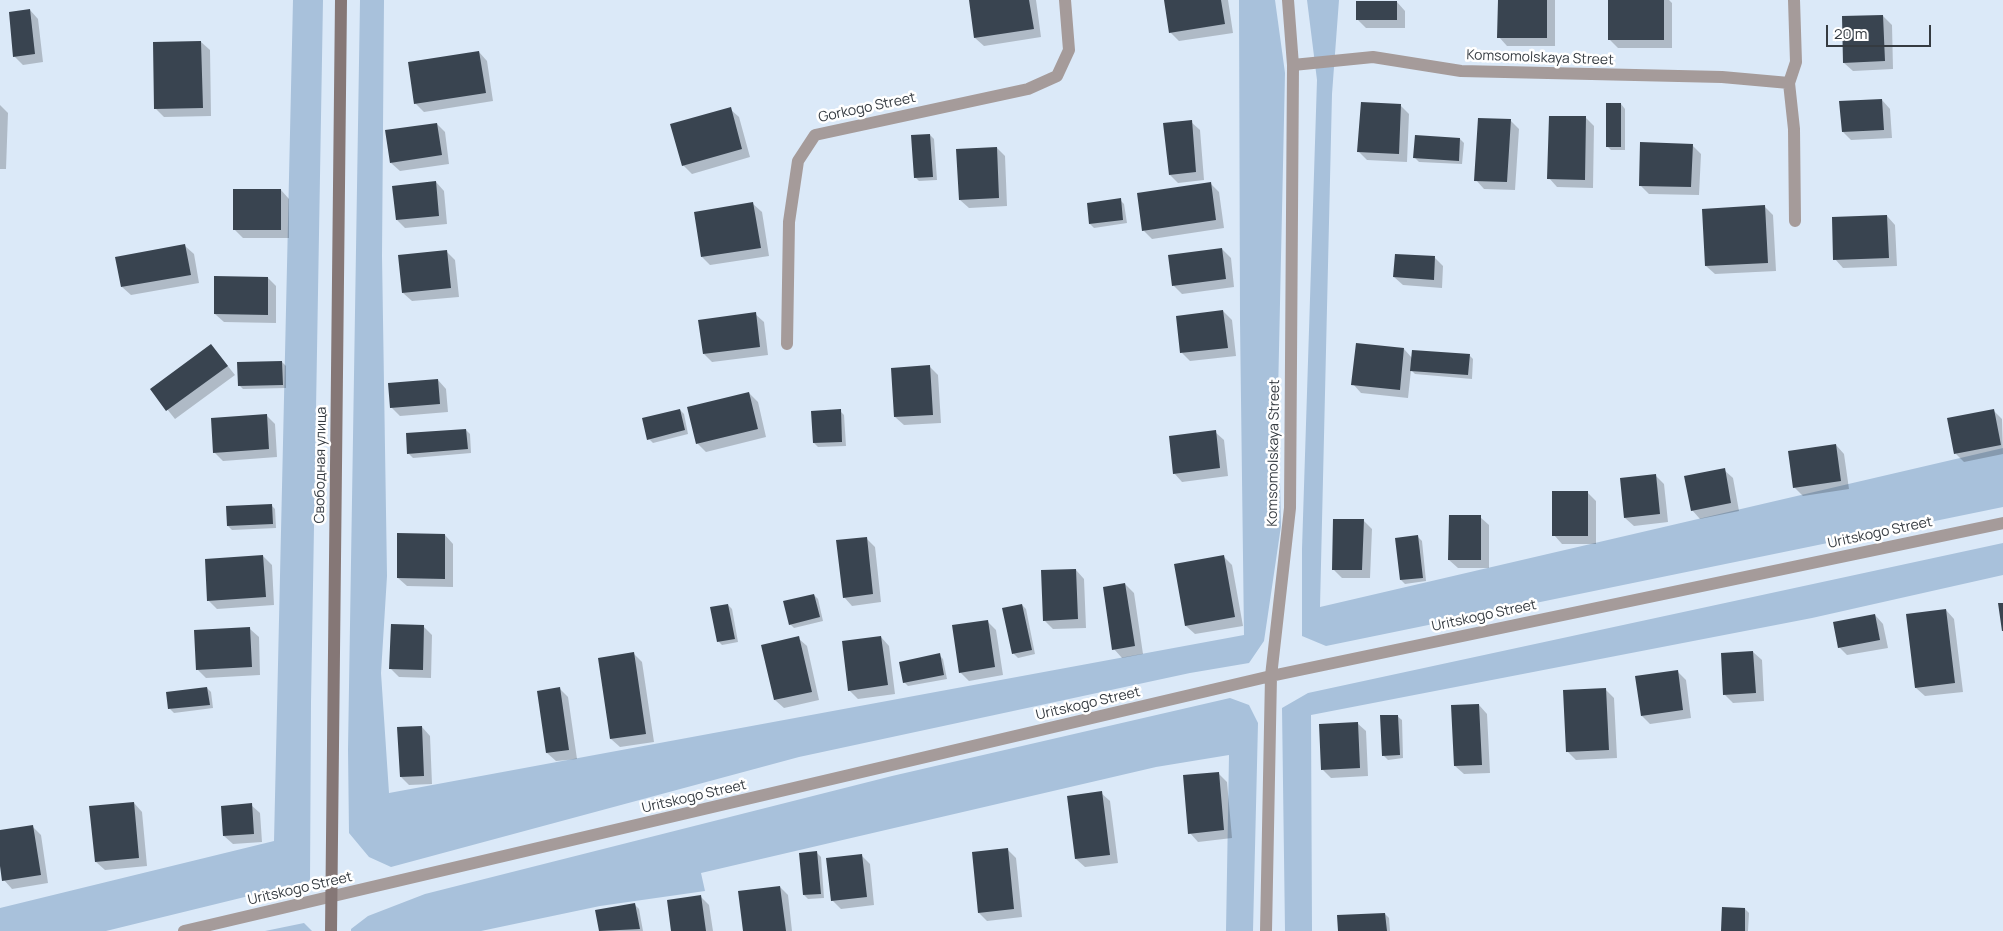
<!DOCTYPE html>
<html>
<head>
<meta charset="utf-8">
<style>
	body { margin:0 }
	#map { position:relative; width:2003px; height:931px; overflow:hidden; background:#dbe9f8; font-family:Manrope,sans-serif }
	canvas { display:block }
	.scale { position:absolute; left:1826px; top:25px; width:105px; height:22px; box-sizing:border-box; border:2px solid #353b41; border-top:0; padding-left:6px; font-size:15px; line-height:18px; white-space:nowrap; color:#353b41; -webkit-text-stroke:4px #fff; paint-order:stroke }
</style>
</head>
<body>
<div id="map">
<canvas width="2003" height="931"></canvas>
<div class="scale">20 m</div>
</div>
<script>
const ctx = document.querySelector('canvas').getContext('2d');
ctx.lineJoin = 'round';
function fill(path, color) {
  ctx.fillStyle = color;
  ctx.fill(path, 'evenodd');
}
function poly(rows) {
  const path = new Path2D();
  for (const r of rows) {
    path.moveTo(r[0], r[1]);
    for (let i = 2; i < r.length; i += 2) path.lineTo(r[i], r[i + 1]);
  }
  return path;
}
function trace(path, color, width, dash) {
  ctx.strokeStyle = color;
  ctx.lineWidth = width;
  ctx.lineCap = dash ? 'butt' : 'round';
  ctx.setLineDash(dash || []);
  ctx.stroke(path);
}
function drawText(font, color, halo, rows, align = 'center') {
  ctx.font = font + ' Manrope,sans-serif';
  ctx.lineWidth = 5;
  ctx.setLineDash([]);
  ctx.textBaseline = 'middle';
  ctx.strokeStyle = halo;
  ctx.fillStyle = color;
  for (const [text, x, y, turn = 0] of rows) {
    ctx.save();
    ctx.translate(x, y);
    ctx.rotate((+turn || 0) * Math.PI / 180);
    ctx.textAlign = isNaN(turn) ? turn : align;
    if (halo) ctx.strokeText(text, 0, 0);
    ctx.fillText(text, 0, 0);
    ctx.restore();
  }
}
fill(poly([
	[293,0,323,0,311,702,310,881,106,931,0,931,0,908,274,841],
	[360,0,384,0,382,256,387,576,381,673,389,793,1244,635,1240,321,1239,0,1275,0,1285,73,1278,395,1281,526,1264,641,1249,663,1190,673,799,757,391,867,369,857,349,833,348,749],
	[1307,0,1339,0,1332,94,1320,607,2003,448,2003,507,1326,646,1302,636,1302,549,1317,80],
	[2003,543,2003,575,1812,618,1311,715,1312,931,1285,931,1282,708,1308,693],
	[1230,698,1249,705,1258,723,1253,931,1226,931,1229,755,1156,767,701,873,705,891,600,906,481,931,351,931,351,929,368,916,425,894,892,776],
	[304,923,312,931,265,931]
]), '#a8c1db');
fill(poly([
	[970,0,1036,0,1041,37,984,46,975,38],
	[1165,0,1228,0,1233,33,1179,41,1170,32],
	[1499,0,1555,0,1555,46,1507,46,1499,37],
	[1610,0,1669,0,1672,3,1672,48,1618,48,1610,40],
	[1397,2,1405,11,1405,28,1366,28,1357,19],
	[30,10,38,19,43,62,23,65,14,56],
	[1883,16,1892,25,1893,69,1853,71,1844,63],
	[201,42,210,50,211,116,164,117,156,109],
	[479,52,487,61,493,101,424,112,415,103],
	[1882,100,1890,109,1892,138,1851,140,1843,132],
	[1621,104,1625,109,1625,150,1611,150,1607,146],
	[0,105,8,113,6,169,0,169],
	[1401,106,1409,114,1407,162,1367,160,1359,152],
	[730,109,739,117,750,157,692,174,683,165],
	[1586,118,1594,126,1593,188,1557,187,1549,178],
	[1510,120,1519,129,1515,190,1484,189,1476,180],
	[1191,122,1200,130,1204,180,1178,183,1170,175],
	[437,124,445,132,449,164,400,171,391,163],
	[930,135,934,139,937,180,919,181,915,177],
	[1460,139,1464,143,1462,164,1419,162,1415,158],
	[1692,145,1701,154,1699,195,1649,194,1640,185],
	[997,148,1005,156,1007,206,969,208,960,200],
	[436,182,444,191,447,224,405,228,397,220],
	[1210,183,1219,192,1224,228,1152,239,1144,231],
	[281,190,289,199,289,238,243,238,234,229],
	[1120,200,1124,204,1127,223,1094,228,1090,224,1088,204],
	[753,204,762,212,769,256,710,265,702,257],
	[1764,206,1773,215,1776,271,1715,274,1706,266],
	[1887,216,1895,225,1897,266,1843,268,1835,259],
	[185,246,194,254,199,283,131,295,122,287],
	[1222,249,1231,258,1234,287,1182,294,1174,286,1169,257],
	[446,251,455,260,459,297,412,301,403,293],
	[1435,258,1443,266,1442,288,1403,285,1394,277],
	[268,278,276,286,276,323,224,322,215,314],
	[1223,311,1232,320,1236,356,1190,361,1182,353],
	[755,314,764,322,768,355,712,362,704,354],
	[211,345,235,375,175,419,151,389],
	[1404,349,1412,358,1469,355,1473,359,1472,379,1415,374,1411,370,1408,398,1361,393,1353,384],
	[282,362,286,366,286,388,243,389,239,385],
	[930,367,938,375,941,423,904,425,895,417],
	[438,380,446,389,448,412,400,416,391,407],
	[749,393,758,402,766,437,706,452,697,443],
	[680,410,684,414,688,434,653,443,649,439],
	[1993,410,2002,419,2003,454,1964,462,1956,454],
	[840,411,844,415,846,446,818,447,814,443],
	[267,416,275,424,277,457,223,461,214,452],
	[466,430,470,434,471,453,413,458,409,454],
	[1215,432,1224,440,1228,476,1182,482,1174,473],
	[1836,445,1844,454,1849,489,1803,496,1794,487],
	[1724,470,1733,478,1739,511,1700,519,1692,510],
	[1655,475,1664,484,1668,522,1634,526,1625,518],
	[1587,492,1596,501,1596,544,1562,544,1554,535],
	[271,505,275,509,276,528,232,530,228,526],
	[1480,517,1489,525,1489,568,1458,568,1449,560],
	[1363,520,1372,529,1370,578,1342,578,1333,569],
	[445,535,453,544,453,587,407,586,398,578],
	[1418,537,1422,541,1426,581,1405,584,1401,580],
	[866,538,875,547,881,602,852,606,844,597],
	[263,556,272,565,274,605,217,609,208,600],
	[1224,557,1232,565,1243,626,1195,634,1186,626],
	[1076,570,1084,579,1086,628,1053,629,1044,620],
	[1125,584,1134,593,1143,654,1122,658,1114,649],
	[814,595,818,599,823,621,794,628,790,624],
	[728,605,732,609,738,642,722,645,718,641],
	[1022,605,1026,609,1035,654,1018,658,1014,654,1004,609],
	[1946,610,1954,619,1963,692,1925,696,1916,688],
	[1875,615,1883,624,1888,648,1847,655,1839,647],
	[987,621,996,630,1003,675,969,681,960,672],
	[423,626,432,635,431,678,399,677,391,669],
	[250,629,259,637,260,675,206,678,197,669],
	[881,637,889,646,895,694,858,699,849,690],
	[798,638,807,646,819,700,784,708,775,700,763,646],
	[1753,652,1762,660,1764,701,1733,703,1725,695],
	[634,654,642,662,654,742,620,747,611,739],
	[939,655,943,659,947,679,908,686,904,682],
	[1677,671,1686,680,1691,718,1650,724,1642,716],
	[207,688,211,692,213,708,174,713,170,709],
	[560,689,568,697,577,759,556,761,547,753,539,692],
	[1605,689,1614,698,1617,758,1576,760,1567,751],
	[1479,705,1487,714,1490,773,1464,774,1455,766],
	[1397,716,1402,720,1403,758,1388,760,1384,756],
	[1357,723,1366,731,1368,776,1331,778,1323,770],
	[422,727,430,736,432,784,409,785,401,777],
	[1218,773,1227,782,1232,838,1198,842,1190,833],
	[1101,793,1110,801,1118,863,1085,867,1076,859],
	[134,803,142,812,147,866,105,870,96,862],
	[251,805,260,813,262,842,233,844,224,836],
	[32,826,41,835,48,883,12,889,4,880,0,858,0,831],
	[1007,849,1016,858,1022,917,987,921,979,913],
	[817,853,821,857,824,898,808,899,804,895],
	[862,856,870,864,874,905,841,909,832,900],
	[780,887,788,895,792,931,744,931],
	[701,897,709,905,713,931,672,931],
	[635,905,639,909,643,931,600,931,597,911],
	[1745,909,1749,913,1748,931,1722,931],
	[1385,914,1389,918,1390,931,1340,931]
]), '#0003');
fill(poly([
	[969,0,1029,0,1034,29,974,38],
	[1164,0,1221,0,1225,24,1169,33],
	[1498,0,1547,0,1547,38,1497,38],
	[1608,0,1664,0,1664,40,1608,40],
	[1356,1,1397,1,1397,20,1356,20],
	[30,9,35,54,13,57,9,12],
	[1883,15,1885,61,1843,63,1842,16],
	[201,41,203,108,154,109,153,42],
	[479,51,486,93,414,104,408,62],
	[1882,99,1884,130,1842,132,1839,101],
	[1361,102,1401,104,1399,154,1357,152],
	[1606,103,1621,103,1621,147,1606,147],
	[731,107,742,149,682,166,670,124],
	[1549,116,1586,116,1585,180,1547,179],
	[1478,118,1511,119,1507,182,1474,181],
	[1192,120,1196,172,1169,175,1163,123],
	[437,123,442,155,390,163,385,130],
	[930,134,933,177,914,178,911,135],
	[1415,135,1460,138,1459,161,1413,158],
	[1640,142,1693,144,1691,187,1639,186],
	[997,147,999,198,959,200,956,149],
	[436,181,439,216,396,220,392,186],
	[1211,182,1216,220,1142,231,1137,193],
	[233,189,281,189,281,230,233,230],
	[1121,198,1123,220,1089,224,1087,203],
	[753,202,761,248,701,257,694,212],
	[1765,205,1768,263,1705,266,1702,209],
	[1887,215,1889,258,1833,260,1832,217],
	[185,244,191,275,121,287,115,257],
	[1222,248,1226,279,1172,286,1168,255],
	[447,250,451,288,402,293,398,255],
	[1395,254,1435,256,1434,280,1393,277],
	[214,276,268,277,268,315,214,314],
	[1223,310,1228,348,1180,353,1176,316],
	[756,312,760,347,703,354,698,320],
	[1356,343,1404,348,1400,390,1351,385],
	[211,344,228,366,166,411,150,389],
	[1412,350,1470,354,1468,375,1410,371],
	[282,361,283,385,238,386,237,362],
	[930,365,933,415,894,417,891,368],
	[438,379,440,404,390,408,388,383],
	[749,392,758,429,696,444,687,407],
	[680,409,685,430,647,440,642,418],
	[841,409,842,442,813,443,811,411],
	[1994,409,2001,445,1954,454,1947,418],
	[267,414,269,449,213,453,211,418],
	[466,429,468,449,407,454,406,433],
	[1216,430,1220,468,1173,474,1169,436],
	[1836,444,1841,481,1793,488,1788,451],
	[1725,468,1731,503,1691,511,1684,476],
	[1656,474,1660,514,1624,518,1620,478],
	[1552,491,1588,491,1588,536,1552,536],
	[272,504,273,524,227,526,226,506],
	[1449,515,1481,515,1481,560,1448,560],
	[1333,519,1364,519,1362,570,1332,570],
	[397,533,445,534,445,579,397,578],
	[1418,535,1423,578,1400,580,1395,538],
	[867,537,873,594,843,598,836,540],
	[263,555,266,597,207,601,205,559],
	[1224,555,1235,617,1185,626,1174,564],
	[1076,569,1078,619,1043,621,1041,570],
	[1125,583,1135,646,1112,650,1103,587],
	[814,594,820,617,789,625,783,601],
	[1998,603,2003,603,2003,631,2002,631],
	[728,604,735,639,717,642,710,607],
	[1022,604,1032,650,1012,654,1002,608],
	[1946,609,1955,683,1915,688,1906,614],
	[1875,614,1880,640,1838,648,1833,622],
	[988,620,995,667,959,673,952,625],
	[391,624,424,625,423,670,389,669],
	[250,627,252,667,196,670,194,630],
	[799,636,812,692,774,700,761,645],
	[881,636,888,685,848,691,842,641],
	[1753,651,1756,693,1723,695,1721,653],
	[634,652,646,734,610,739,598,658],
	[940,653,944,675,903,683,899,662],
	[1678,670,1683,710,1641,716,1635,676],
	[207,687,210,705,168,709,166,692],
	[560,687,569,750,546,753,537,691],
	[1606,688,1609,750,1566,752,1563,690],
	[1479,704,1482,765,1454,766,1451,705],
	[1380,715,1398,715,1400,755,1382,756],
	[1358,722,1360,768,1321,770,1319,724],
	[422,726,424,776,400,777,397,727],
	[1219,772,1224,830,1188,834,1183,775],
	[1102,791,1110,855,1075,859,1067,796],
	[134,802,139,858,95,862,89,806],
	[252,803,254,834,223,836,221,806],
	[33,825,41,875,2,881,0,866,0,830],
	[1008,848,1014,909,978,913,972,852],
	[817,851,821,894,803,895,799,853],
	[862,854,867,897,831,901,826,858],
	[780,886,786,931,743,931,738,891],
	[701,895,706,931,671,931,667,900],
	[635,903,640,929,599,931,595,910],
	[1722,907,1745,908,1745,931,1721,931],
	[1385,913,1387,931,1338,931,1337,915]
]), '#394450');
trace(poly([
	[1794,0,1796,62,1789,83,1794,129,1795,221],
	[1293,65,1373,57,1461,71,1722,77,1789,83],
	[787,344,789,222,798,161,815,135,1028,89,1057,76,1069,50,1065,0],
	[184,931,1271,676,2003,523],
	[1266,931,1271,676,1290,508,1293,65,1288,0]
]), '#a59b9a', 12);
trace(poly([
	[331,931,341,0]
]), '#857776', 12);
drawText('14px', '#353b41', '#fff', [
	["Komsomolskaya Street",1540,58,2],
	["Gorkogo Street",867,108,-12],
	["Komsomolskaya Street",1274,453,-89],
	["Свободная улица",321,465,-89],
	["Uritskogo Street",1880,533,-12],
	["Uritskogo Street",1484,616,-12],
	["Uritskogo Street",1088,704,-13],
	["Uritskogo Street",694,797,-13],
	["Uritskogo Street",300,889,-13]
]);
</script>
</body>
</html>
